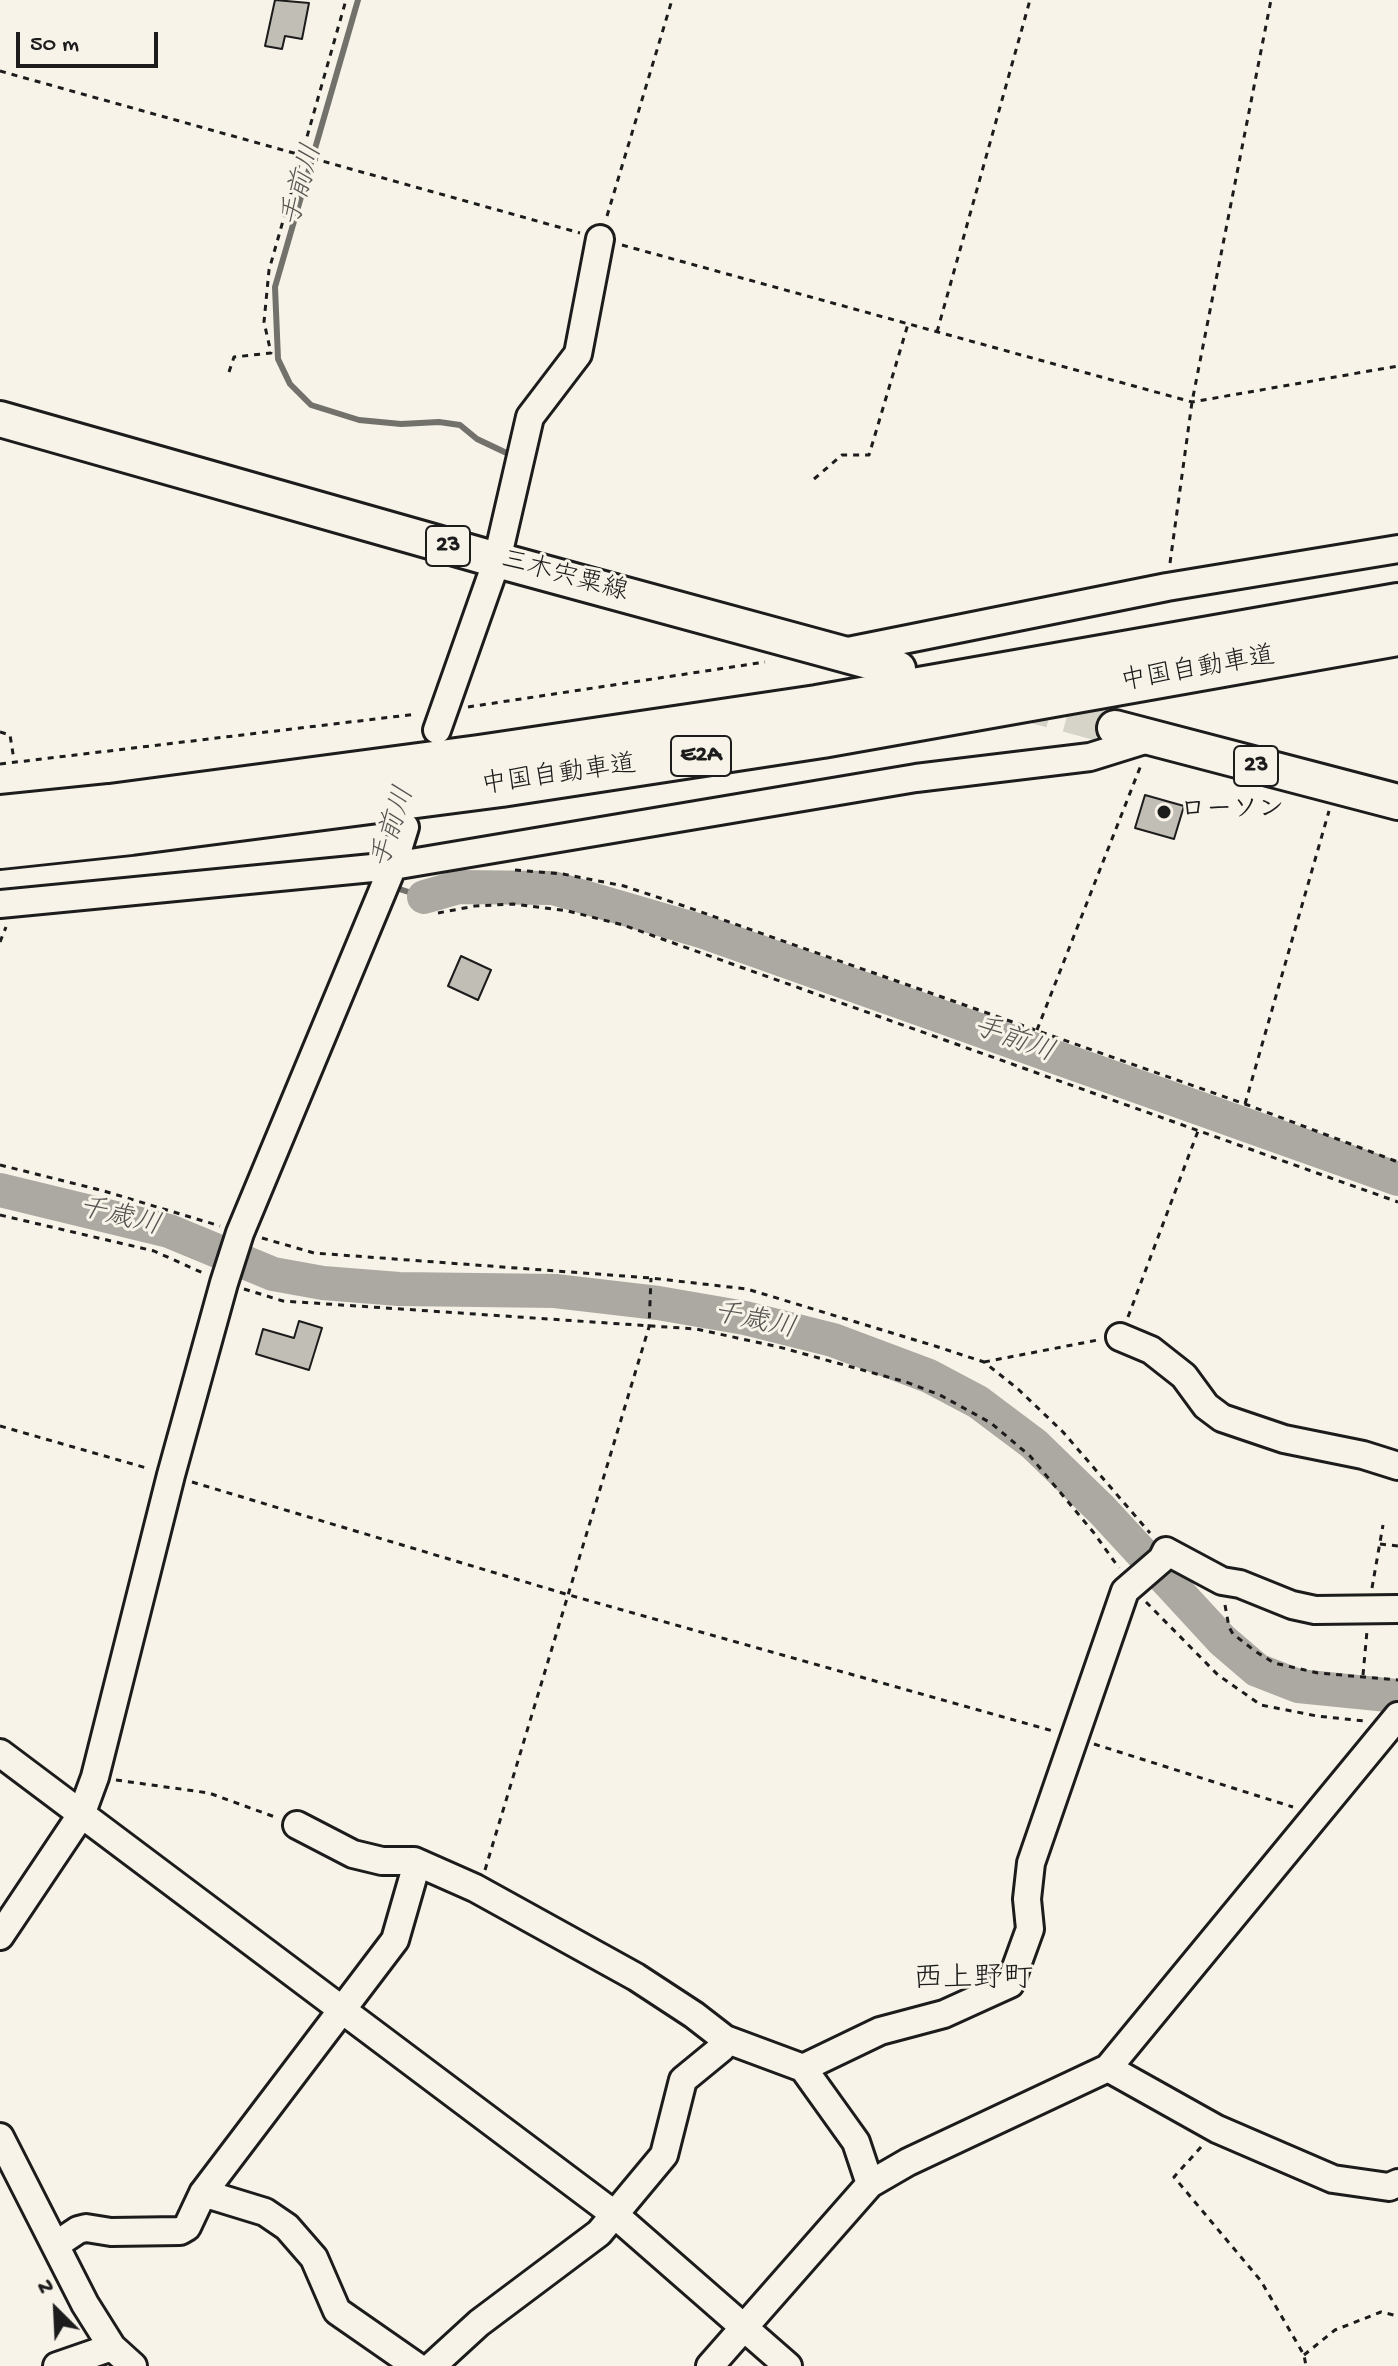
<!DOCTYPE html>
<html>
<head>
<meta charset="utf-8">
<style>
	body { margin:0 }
	#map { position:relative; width:1398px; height:2366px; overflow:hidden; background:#f7f3e8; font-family:"Gochi Hand",sans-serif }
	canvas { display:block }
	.north { position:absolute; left:16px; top:2270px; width:80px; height:80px; -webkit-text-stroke:6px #f7f3e8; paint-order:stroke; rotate:336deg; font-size:22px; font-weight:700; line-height:32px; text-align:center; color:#1c1c1c }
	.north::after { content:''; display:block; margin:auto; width:28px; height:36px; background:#1c1c1c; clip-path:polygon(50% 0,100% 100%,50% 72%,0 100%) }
	.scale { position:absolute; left:16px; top:32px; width:142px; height:36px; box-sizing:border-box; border:4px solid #1c1c1c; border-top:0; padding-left:10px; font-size:24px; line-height:28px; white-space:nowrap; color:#1c1c1c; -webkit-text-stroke:6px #f7f3e8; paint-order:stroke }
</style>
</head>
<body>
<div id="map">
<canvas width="1398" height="2366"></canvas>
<div class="north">N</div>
<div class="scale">50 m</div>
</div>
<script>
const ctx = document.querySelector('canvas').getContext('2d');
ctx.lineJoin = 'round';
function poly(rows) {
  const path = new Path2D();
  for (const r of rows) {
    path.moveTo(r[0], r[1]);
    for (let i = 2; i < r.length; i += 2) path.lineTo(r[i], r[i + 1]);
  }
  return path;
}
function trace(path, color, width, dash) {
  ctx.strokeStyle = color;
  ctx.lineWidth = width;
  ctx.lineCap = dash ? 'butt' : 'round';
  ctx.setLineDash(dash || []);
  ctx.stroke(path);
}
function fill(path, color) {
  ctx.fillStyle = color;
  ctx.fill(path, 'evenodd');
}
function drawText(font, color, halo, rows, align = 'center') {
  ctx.font = font + ' "Gochi Hand","Klee One",sans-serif';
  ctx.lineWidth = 6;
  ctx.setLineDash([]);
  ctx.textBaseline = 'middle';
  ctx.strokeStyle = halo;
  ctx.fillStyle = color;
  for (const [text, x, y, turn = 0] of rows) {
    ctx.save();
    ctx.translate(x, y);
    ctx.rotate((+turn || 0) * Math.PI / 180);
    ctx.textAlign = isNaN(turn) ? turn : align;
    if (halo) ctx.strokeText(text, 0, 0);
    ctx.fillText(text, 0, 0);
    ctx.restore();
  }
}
trace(poly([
	[358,0,275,287,278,359,290,384,311,405,359,420,401,424,439,422,460,425,477,439,513,456,512,459],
	[390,886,424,897]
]), '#72716c', 6);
trace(poly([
	[424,897,459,887,553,888,704,932,1398,1179],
	[0,1190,169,1231,273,1274,323,1283,399,1289,555,1291,658,1303,745,1318,833,1340,929,1376,978,1402,1034,1444,1102,1510,1222,1640,1257,1670,1298,1686,1398,1696]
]), '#aca9a2', 34);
const building = poly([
	[275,0,309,3,302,39,285,36,282,49,265,46,275,0],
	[1145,795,1184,806,1174,839,1135,828,1145,795],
	[461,956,491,970,478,1000,448,986,461,956],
	[299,1321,322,1328,309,1370,256,1354,263,1329,294,1338,299,1321]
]);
fill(building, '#c0beb5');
trace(building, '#1c1c1c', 2);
trace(poly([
	[1018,702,1115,728]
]), '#d6d3c9', 34, [34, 17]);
const minor = poly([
	[843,652,1167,587,1398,549],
	[437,730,497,560,530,417,578,354,600,239],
	[0,904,393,866,916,778,1090,757,1151,738],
	[1120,1337,1151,1350,1184,1376,1206,1406,1222,1418,1284,1439,1363,1455,1398,1466],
	[0,1753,614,2214,788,2366],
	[297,1825,353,1854,382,1861,414,1861,475,1888,636,1977,694,2015,725,2039,803,2068,856,2142,870,2184],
	[0,1936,81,1815,95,1777,171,1475,224,1283,240,1233,393,866,405,827],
	[803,2068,880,2031,944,2014,1010,1984,1030,1929,1027,1899,1031,1863,1125,1591,1162,1559,1166,1551,1222,1581,1240,1584,1292,1605,1315,1610,1398,1609],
	[1108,2068,1217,2129,1333,2179,1389,2187,1398,2183],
	[0,2137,85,2304,112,2347,133,2366],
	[203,2193,265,2212,287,2227,314,2258,337,2311,416,2366],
	[57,2244,78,2230,86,2228,111,2232,180,2231,187,2227,203,2193,395,1940,414,1874,414,1861],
	[57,2366,112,2347],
	[432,2366,479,2323,599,2233,664,2155,683,2080,722,2048,725,2039],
	[710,2366,870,2184,908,2162,1108,2068,1398,1716]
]);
const major = poly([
	[0,419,497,560,898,669],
	[1115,728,1398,802]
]);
const highway = poly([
	[0,816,110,805,479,756,817,706,1398,604],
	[0,848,131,834,501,786,822,737,1398,635]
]);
trace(minor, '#1c1c1c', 32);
trace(major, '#1c1c1c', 40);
trace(highway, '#1c1c1c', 46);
trace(poly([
	[0,71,580,233],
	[607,216,672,0],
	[622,245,1192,402,1398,366],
	[937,332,1030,0],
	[229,372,234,357,271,353,264,322,269,270,346,0],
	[814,479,842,455,869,455,908,324],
	[1170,563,1192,402,1271,0],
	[468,707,765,662],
	[0,732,10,735,14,760],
	[0,764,417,714],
	[515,870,563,874,624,886,684,906,1245,1104,1398,1162],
	[438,913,475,906,513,904,568,911,623,925,1398,1202],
	[0,942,6,927],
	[1037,1030,1141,765],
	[1245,1104,1329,811],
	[0,1165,104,1191,220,1226],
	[0,1215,154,1251,203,1273],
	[262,1238,314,1253,651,1278,747,1289,935,1346,984,1362,1018,1389,1063,1432,1150,1533],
	[244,1289,283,1301,696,1329,779,1347,906,1382,940,1395,991,1423,1030,1456,1094,1533,1119,1568],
	[1128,1317,1198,1131],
	[984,1362,1098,1340],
	[0,1426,150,1469],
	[192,1482,569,1595,1053,1731],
	[1380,1544,1398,1546],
	[1372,1588,1383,1525],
	[1146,1602,1218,1675,1261,1705,1317,1716,1365,1721],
	[1225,1605,1229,1627,1233,1634,1255,1651,1274,1663,1318,1673,1398,1680],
	[1363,1675,1367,1631],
	[1094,1744,1293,1807],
	[116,1780,209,1793,275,1817],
	[485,1870,649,1327,651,1278],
	[1201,2147,1174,2177,1261,2281,1304,2355,1306,2366],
	[1304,2355,1335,2330,1381,2312,1398,2316]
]), '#1c1c1c', 3, [6, 6]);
trace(minor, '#f7f3e8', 26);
trace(major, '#f7f3e8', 34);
trace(highway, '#f7f3e8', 40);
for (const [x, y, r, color] of [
	[1164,812,8,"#1c1c1c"]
]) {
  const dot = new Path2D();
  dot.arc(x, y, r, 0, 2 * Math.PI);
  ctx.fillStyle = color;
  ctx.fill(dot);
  trace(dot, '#f7f3e8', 3);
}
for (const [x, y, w] of [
	[448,546,44],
	[701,756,60],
	[1256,766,44]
]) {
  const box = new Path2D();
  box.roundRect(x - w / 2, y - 20, w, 40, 6);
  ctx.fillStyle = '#f7f3e8';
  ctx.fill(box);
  trace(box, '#1c1c1c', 2);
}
drawText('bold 24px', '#1c1c1c', null, [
	["23",448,546],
	["E2A",701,756],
	["23",1256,766]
]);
drawText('26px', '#1c1c1c', '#f7f3e8', [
	["三木宍粟線",564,578,15],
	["中国自動車道",1198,671,-10],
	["中国自動車道",559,777,-8]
]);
drawText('bold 26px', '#1c1c1c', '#f7f3e8', [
	["ローソン",1180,812]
], 'left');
drawText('italic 28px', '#565452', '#f7f3e8', [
	["手前川",304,186,-74],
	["手前川",395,828,-72],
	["手前川",1013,1042,20],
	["千歳川",119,1219,14],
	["千歳川",754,1323,12]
]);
drawText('30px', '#1c1c1c', '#f7f3e8', [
	["西上野町",973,1981]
]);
</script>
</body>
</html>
